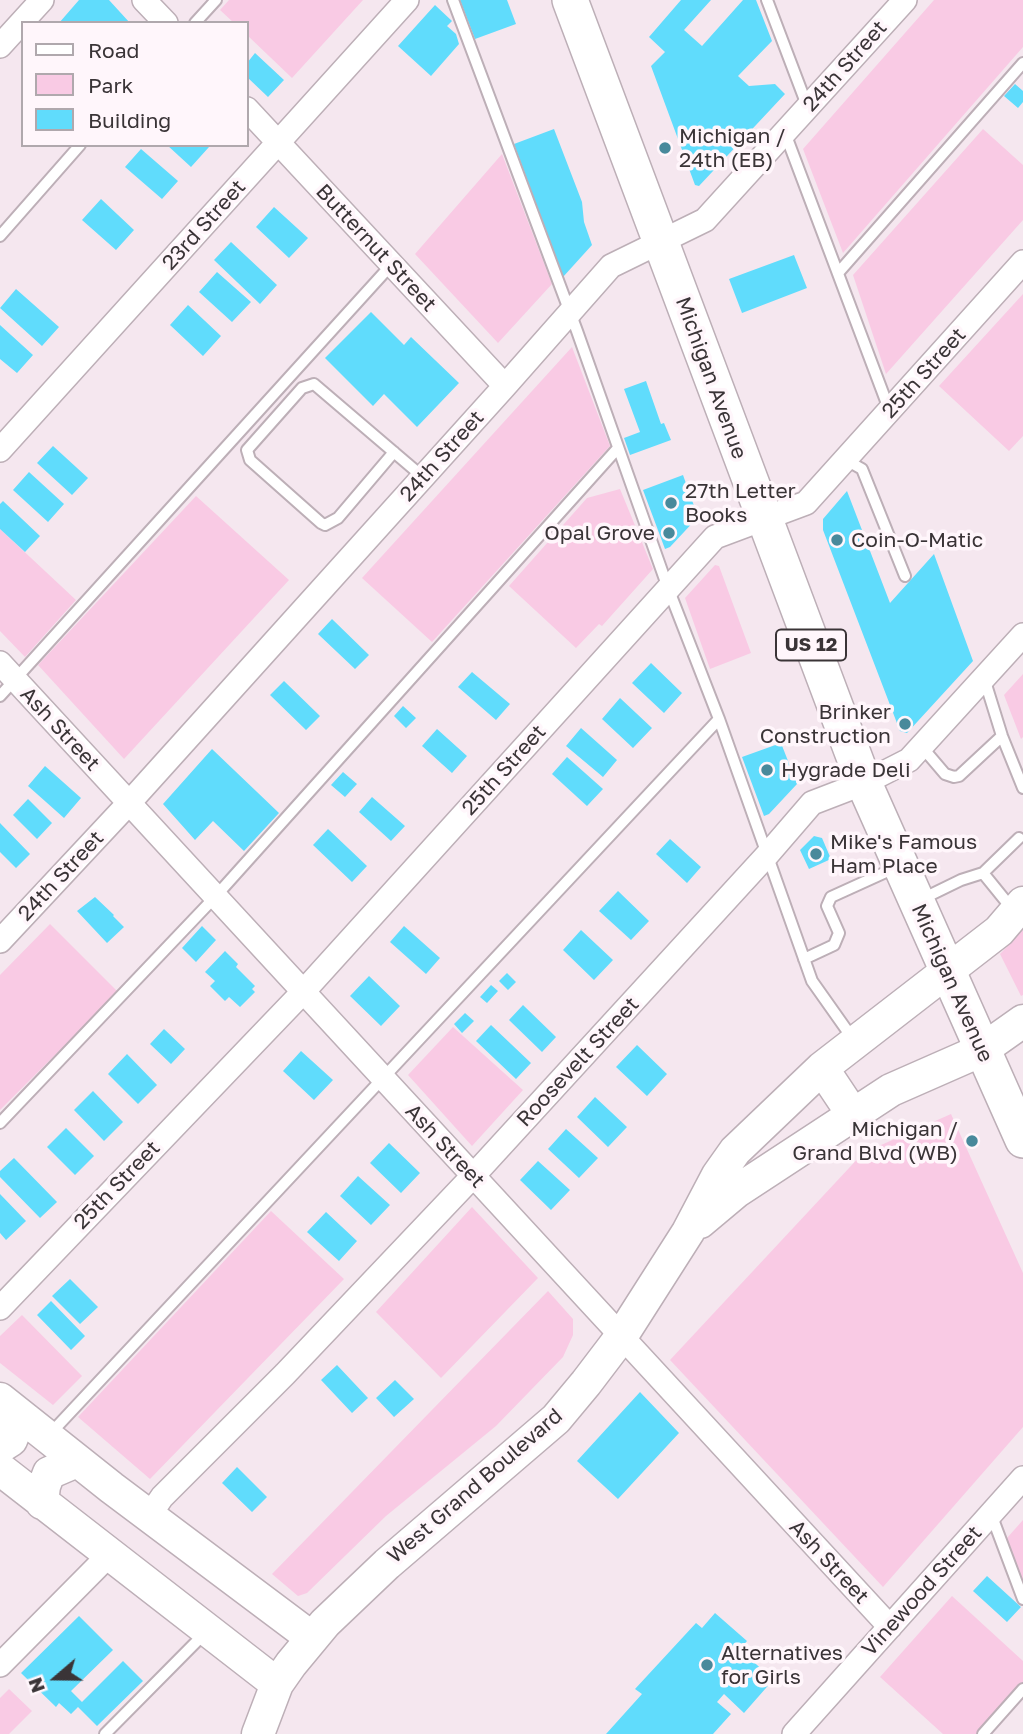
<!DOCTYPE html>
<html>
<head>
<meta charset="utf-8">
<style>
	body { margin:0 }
	#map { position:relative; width:1023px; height:1734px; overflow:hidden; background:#f5e7ef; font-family:"Golos Text",sans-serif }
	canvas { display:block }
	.legend { position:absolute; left:21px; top:21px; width:228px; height:126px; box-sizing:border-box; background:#fff6fb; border:2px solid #b0a8ad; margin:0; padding:9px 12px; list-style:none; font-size:21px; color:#3a3437 }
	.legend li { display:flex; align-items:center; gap:14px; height:35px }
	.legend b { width:35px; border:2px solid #b0a8ad }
	.north { position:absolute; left:21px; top:1643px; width:70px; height:70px; -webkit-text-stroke:5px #fff6fb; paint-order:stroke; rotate:250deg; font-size:19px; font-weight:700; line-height:28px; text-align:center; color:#3a3437 }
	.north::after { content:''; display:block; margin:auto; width:24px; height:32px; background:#3a3437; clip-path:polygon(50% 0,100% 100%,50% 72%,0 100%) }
</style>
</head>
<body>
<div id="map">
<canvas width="1023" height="1734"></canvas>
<ul class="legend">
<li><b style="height:9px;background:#fff"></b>Road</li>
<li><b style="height:19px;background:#f9cae4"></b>Park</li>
<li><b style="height:19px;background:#60dcfc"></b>Building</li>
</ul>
<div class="north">N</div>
</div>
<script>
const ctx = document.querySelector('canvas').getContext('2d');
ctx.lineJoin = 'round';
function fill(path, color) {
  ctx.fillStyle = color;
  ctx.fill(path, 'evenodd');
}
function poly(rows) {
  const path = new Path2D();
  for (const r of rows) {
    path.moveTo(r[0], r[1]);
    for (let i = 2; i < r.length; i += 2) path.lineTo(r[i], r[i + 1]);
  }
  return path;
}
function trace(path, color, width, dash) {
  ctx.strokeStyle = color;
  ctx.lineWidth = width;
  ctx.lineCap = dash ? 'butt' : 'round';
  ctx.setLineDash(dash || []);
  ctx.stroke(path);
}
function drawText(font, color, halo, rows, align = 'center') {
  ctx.font = font + ' "Golos Text",sans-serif';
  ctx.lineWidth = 7;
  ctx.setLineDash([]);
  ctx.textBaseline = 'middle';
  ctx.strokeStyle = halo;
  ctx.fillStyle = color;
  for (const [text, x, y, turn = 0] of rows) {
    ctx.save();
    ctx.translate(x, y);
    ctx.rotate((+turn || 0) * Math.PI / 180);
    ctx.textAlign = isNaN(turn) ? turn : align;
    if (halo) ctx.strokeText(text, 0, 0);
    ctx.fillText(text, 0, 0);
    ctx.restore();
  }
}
fill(poly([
	[229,0,363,0,292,78,247,35,247,23,234,23,220,10],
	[934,0,1023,0,1023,47,843,253,803,149],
	[983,129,1023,165,1023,220,886,374,853,275],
	[502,154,552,284,498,343,415,254],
	[1023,294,1023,436,1009,451,939,386],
	[572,347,610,446,432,642,362,578],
	[620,489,653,569,602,626,599,624,576,648,509,586,587,498],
	[196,496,289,580,124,759,38,665],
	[0,529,76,600,25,657,0,631],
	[715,565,719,566,751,653,710,669,685,598],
	[1023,674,1023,737,1021,739,1004,695],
	[50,924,118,992,0,1110,0,975],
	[1023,930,1023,995,1021,996,1000,954],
	[453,1027,523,1090,472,1146,408,1075],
	[951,1114,1023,1273,1023,1427,883,1587,670,1360,863,1153],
	[472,1207,538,1278,441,1378,376,1312],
	[271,1211,344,1279,150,1479,78,1417],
	[548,1291,573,1319,573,1335,563,1357,496,1426,386,1516,307,1593,298,1596,272,1574],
	[22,1315,82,1376,53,1405,0,1363,0,1336],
	[1023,1520,1023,1582,1007,1538],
	[952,1596,1023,1661,1023,1682,977,1734,943,1734,880,1677],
	[9,1689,32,1711,9,1734,0,1734,0,1698]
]), '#f9cae4');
fill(poly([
	[79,0,109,0,130,23,59,23],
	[460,0,507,0,516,24,475,39],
	[681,0,711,0,684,30,702,46,743,0,756,0,772,41,738,76,749,86,775,84,785,94,699,186,695,185,651,66,665,52,649,37],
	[435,5,452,21,447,26,456,34,459,44,431,76,398,46],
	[255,53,284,80,268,97,247,77,247,63],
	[1015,84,1023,91,1023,102,1018,108,1004,96],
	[554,129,582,202,584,222,592,245,563,277,514,144],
	[167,145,207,145,209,147,191,167],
	[141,149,178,181,162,199,125,167],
	[101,199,134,230,116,250,82,220],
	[274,207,308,238,289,258,256,227],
	[231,242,277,285,260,304,214,260],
	[794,255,807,288,742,313,729,279],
	[217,272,251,302,232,322,199,292],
	[16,289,59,327,42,346,0,308],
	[188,305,221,336,203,356,170,325],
	[371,312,404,345,411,337,459,383,417,427,384,394,373,406,325,358],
	[0,325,33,355,17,373,0,359],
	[646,381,661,424,664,423,671,440,630,455,624,438,640,432,624,389],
	[53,446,88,478,72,495,37,463],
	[29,472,64,504,48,522,13,490],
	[683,475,698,517,670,547,665,549,643,490],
	[847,491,890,603,934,554,973,661,907,733,900,731,823,530,823,519],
	[3,501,40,536,25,552,0,529,0,504],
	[332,619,369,655,355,669,318,634],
	[651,663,682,693,664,713,632,683],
	[472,672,510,704,496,720,458,687],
	[284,681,320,716,306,730,270,695],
	[620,698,652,728,633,748,602,719],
	[403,706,416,718,406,728,394,716],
	[581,728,617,760,603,777,566,746],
	[437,729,467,756,452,773,422,746],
	[781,743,797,784,769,814,764,816,742,757],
	[212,749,279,813,244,851,213,821,195,840,163,804],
	[567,757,603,789,587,806,552,774],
	[45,766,81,798,64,818,28,786],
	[343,772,357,784,345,797,331,785],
	[372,797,405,826,391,841,359,812],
	[28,799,52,823,37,839,13,815],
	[0,823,30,854,16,868,0,852],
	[328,829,367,866,352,882,313,845],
	[814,836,822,838,831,859,809,869,800,850],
	[670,839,701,867,687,883,656,854],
	[618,891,649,921,631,940,599,911],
	[95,897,114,915,113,916,124,927,107,943,77,911],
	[202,926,216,940,196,962,182,948],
	[404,926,440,958,426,974,390,942],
	[581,930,613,960,594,980,563,950],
	[225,951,238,964,236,967,255,986,252,989,255,992,240,1007,229,997,225,1001,210,986,215,981,205,972],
	[507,973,516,982,508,990,499,981],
	[369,976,400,1006,381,1026,350,996],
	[491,985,498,991,487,1003,480,997],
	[523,1005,556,1037,542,1052,509,1020],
	[465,1013,474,1021,462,1033,454,1024],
	[491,1025,531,1063,516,1079,476,1041],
	[164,1029,185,1049,171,1064,150,1044],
	[637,1045,667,1074,647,1096,616,1067],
	[301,1051,333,1080,314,1100,283,1071],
	[127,1054,157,1085,138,1104,108,1074],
	[93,1091,123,1122,104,1141,74,1110],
	[595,1097,627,1127,608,1147,577,1117],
	[66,1128,94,1156,75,1175,47,1147],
	[566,1129,598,1158,579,1178,548,1149],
	[389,1143,420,1173,401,1193,370,1163],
	[14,1158,57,1202,40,1218,0,1177,0,1171],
	[538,1161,570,1190,551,1210,520,1180],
	[358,1176,390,1205,371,1225,340,1196],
	[0,1194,26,1221,6,1240,0,1233],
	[326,1212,357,1241,339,1261,307,1232],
	[70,1279,98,1307,80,1324,52,1296],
	[51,1301,85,1336,71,1350,37,1315],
	[337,1365,368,1398,352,1413,321,1380],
	[395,1380,414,1399,394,1417,376,1398],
	[640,1392,679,1433,618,1499,577,1461],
	[237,1467,267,1497,252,1512,222,1483],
	[987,1576,1021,1607,1007,1622,973,1591],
	[715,1613,747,1641,740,1649,773,1680,744,1713,724,1694,717,1702,731,1714,713,1734,606,1734,642,1694,635,1689,696,1623,702,1628],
	[79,1616,113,1650,71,1691,82,1702,123,1661,143,1681,97,1726,78,1707,71,1714,59,1703,56,1707,21,1673]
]), '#60dcfc');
const lane = poly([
	[453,0,577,331,668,588,719,719,812,981,853,1039],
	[767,0,808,108],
	[195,23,216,0],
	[785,133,889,409],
	[0,236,80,145],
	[838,273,1023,63],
	[394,452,338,518,325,525,321,523,250,460,247,450,302,388,314,384,423,477],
	[846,460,862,469,905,576],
	[984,678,1002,736,1023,788],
	[0,696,392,264],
	[922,747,945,774,954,777,959,776,1002,736],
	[983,873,1019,838],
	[920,900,961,880,983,873,1013,910],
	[804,959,834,945,839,933,827,906,831,897,897,867],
	[0,1123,215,897,618,448],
	[49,1435,719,719],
	[991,1514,1023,1599],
	[105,1734,205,1633],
	[983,1734,1023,1689]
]);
const street = poly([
	[144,0,166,23],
	[0,46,42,0],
	[247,109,505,386],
	[0,450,407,0],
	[0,663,890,1627],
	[0,941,129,803,505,386,611,266,705,220,905,0],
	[0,1308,303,992,715,537,806,503,1023,262],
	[149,1516,162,1497,285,1374,473,1176,768,854,812,803,864,783,909,760,1023,635],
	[0,1665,109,1555],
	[794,1734,1023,1478]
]);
const secondary = poly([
	[822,1068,854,1116],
	[700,1222,737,1191,891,1090,982,1050,1023,1021],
	[0,1399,112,1488,312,1638],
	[0,1447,11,1440,15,1430,13,1410],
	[0,1469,277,1684],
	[42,1503,44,1486,49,1473,77,1461],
	[258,1734,277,1684,291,1664,325,1623,387,1564,556,1419,586,1383,621,1337,688,1232,718,1175,735,1151,822,1068,999,931,1023,903]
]);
const primary = poly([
	[570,0,864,783,1023,1140]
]);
trace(lane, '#bdafb7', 14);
trace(street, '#bdafb7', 26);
trace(secondary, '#bdafb7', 35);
trace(primary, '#bdafb7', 38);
trace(lane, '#fff', 10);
trace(street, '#fff', 23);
trace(secondary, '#fff', 32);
trace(primary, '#fff', 35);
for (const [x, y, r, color] of [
	[665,148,7,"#48899b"],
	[671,503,7,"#48899b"],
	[669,533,7,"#48899b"],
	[837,540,7,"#48899b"],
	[905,724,7,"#48899b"],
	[767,770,7,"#48899b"],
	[816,854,7,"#48899b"],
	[972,1141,7,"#48899b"],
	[707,1665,7,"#48899b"]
]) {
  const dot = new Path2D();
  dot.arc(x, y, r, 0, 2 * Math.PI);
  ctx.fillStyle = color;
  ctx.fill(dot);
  trace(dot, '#fff6fb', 2.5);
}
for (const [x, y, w] of [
	[811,645,70]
]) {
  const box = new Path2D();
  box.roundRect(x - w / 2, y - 15.5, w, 31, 5);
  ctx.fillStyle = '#fff6fb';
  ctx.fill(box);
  trace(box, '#3a3437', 2);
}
drawText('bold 19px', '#3a3437', null, [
	["US 12",811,645]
]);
drawText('21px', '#3a3437', '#fff6fb', [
	["24th Street",845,66,-48],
	["23rd Street",204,225,-48],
	["Butternut Street",376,248,47],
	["25th Street",924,373,-48],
	["Michigan Avenue",711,378,70],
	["24th Street",442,456,-48],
	["Ash Street",60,729,47],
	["25th Street",504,770,-48],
	["24th Street",61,876,-47],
	["Michigan Avenue",952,983,66],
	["Roosevelt Street",578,1062,-47],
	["Ash Street",445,1146,47],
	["25th Street",117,1185,-46],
	["West Grand Boulevard",475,1486,-41],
	["Ash Street",829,1562,47],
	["Vinewood Street",922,1591,-48]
]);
drawText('21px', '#3a3437', '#fff6fb', [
	["Michigan /",679,136],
	["24th (EB)",679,160],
	["27th Letter",685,491],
	["Books",685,515],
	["Opal Grove",655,533,"right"],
	["Coin-O-Matic",851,540],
	["Brinker",891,712,"right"],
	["Construction",891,736,"right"],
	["Hygrade Deli",781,770],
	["Mike's Famous",830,842],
	["Ham Place",830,866],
	["Michigan /",958,1129,"right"],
	["Grand Blvd (WB)",958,1153,"right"],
	["Alternatives",721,1653],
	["for Girls",721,1677]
], 'left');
</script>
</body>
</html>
